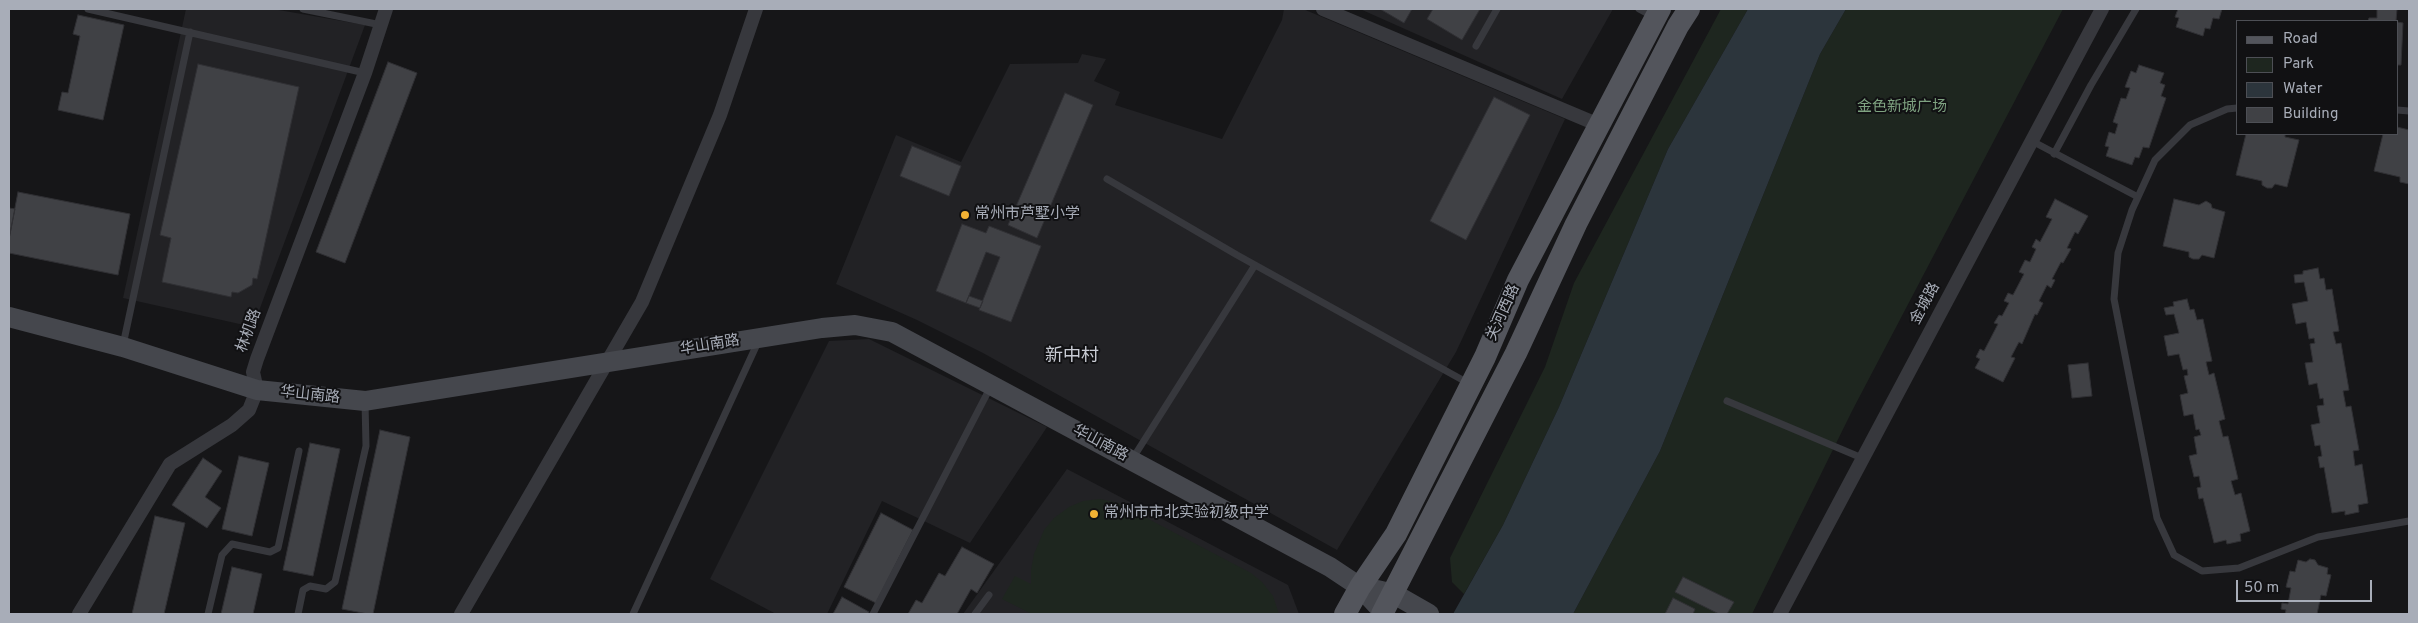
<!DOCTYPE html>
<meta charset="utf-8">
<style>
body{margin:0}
#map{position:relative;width:2418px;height:623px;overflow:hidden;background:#161618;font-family:Overpass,sans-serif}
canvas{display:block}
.frame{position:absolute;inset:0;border:10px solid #a8adb8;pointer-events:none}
.legend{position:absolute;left:2236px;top:20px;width:162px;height:115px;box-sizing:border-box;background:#111113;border:1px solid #4d4f55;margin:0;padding:6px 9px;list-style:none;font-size:15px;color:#a8adb8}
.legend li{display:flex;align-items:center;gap:10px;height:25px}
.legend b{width:25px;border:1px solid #4d4f55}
.scale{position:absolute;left:2236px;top:580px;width:136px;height:22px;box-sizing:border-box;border:2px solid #a8adb8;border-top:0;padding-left:6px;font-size:15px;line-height:18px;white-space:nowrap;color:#a8adb8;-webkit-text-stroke:4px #111113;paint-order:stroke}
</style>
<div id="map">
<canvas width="2418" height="623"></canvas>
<div class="frame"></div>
<ul class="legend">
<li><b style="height:6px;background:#53555c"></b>Road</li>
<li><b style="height:14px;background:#1e261f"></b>Park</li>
<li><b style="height:14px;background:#2c353c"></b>Water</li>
<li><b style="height:14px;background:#404145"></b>Building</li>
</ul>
<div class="scale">50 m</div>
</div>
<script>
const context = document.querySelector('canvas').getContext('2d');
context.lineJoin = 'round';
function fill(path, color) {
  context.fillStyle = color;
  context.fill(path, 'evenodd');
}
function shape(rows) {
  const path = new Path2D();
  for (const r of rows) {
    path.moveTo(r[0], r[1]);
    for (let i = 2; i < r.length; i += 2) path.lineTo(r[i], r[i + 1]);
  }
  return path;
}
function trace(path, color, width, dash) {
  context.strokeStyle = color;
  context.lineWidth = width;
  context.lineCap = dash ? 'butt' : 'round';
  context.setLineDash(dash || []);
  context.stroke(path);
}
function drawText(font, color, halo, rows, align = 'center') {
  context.font = font + ' Overpass,"Noto Sans SC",sans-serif';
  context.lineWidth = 4;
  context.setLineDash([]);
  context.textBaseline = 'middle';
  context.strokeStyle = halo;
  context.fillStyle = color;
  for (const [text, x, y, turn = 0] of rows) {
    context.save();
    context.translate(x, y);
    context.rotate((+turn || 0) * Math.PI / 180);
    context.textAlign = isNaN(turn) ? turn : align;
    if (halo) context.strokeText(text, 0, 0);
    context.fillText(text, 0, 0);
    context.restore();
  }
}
fill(shape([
 [186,9,273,9,365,25,253,327,123,298],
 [1284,9,1303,9,1565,119,1456,352,1337,550,983,353,917,320,836,284,896,135,961,162,1010,64,1078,63,1082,54,1106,59,1094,81,1120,92,1115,105,1222,139,1282,20],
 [1360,9,1613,9,1562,99],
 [869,339,1047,427,970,543,882,501,827,614,776,614,710,579,829,341],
 [1067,469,1288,585,1299,614,963,614]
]), '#222225');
fill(shape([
 [1721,9,1748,9,1668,149,1559,407,1503,525,1464,594,1452,582,1450,558,1545,367,1574,283],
 [1846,9,2063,9,1852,411,1752,614,1573,614,1660,451,1820,54],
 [1100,499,1118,503,1251,573,1262,582,1273,596,1279,614,1032,614,1002,599,1015,576,1031,584,1031,570,1034,554,1044,530,1054,518,1069,507,1083,501]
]), '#1e261f');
fill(shape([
 [1748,9,1846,9,1820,54,1660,451,1573,614,1453,614,1503,525,1559,407,1668,149]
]), '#2c353c');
const building = shape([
 [1380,9,1412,9,1404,23,1380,9],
 [1433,9,1480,9,1462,40,1427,19,1433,9],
 [2178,9,2222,9,2219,19,2213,18,2210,29,2205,28,2203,36,2176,27,2179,18,2175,17,2178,9],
 [2377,9,2397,9,2396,21,2368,21,2369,18,2377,18,2377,9],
 [78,15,124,25,103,120,58,110,62,92,68,93,80,36,73,34,78,15],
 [2397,22,2403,23,2401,65,2397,65,2397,22],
 [388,62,417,73,345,263,316,252,388,62],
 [198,64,299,87,257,279,253,278,252,285,238,293,232,292,231,297,162,282,171,238,160,235,198,64],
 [2139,65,2164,73,2160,83,2165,85,2161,96,2166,98,2149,148,2143,147,2139,158,2135,157,2132,165,2106,156,2109,147,2105,146,2109,132,2115,134,2118,124,2113,122,2121,98,2126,99,2130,88,2125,87,2131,71,2136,73,2139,65],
 [1065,93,1093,105,1037,238,1008,225,1065,93],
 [1494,97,1530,115,1466,240,1430,221,1494,97],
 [2397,127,2409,130,2409,184,2400,182,2400,177,2374,171,2383,134,2397,134,2397,127],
 [2246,134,2285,134,2285,137,2299,140,2287,187,2275,184,2272,188,2267,188,2262,185,2262,181,2236,175,2246,134],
 [912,146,961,166,949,196,900,176,912,146],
 [18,192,130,214,118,275,9,253,9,239,18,192],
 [2055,199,2088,216,2078,234,2075,232,2067,248,2071,249,2063,263,2061,262,2052,279,2055,280,2051,288,2047,285,2039,301,2043,303,2037,315,2035,314,2022,344,2019,342,2011,357,2015,358,2003,382,1975,368,1980,359,1976,357,1980,349,1984,351,1998,324,1994,323,1999,315,2002,316,2009,303,2004,301,2008,293,2013,295,2024,274,2019,272,2025,260,2030,262,2036,249,2032,247,2036,239,2040,242,2052,219,2046,217,2055,199],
 [2174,199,2199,205,2206,201,2211,204,2212,208,2225,212,2214,258,2202,255,2199,259,2193,259,2189,257,2189,252,2163,246,2174,199],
 [9,208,15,209,9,239,9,208],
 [962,224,986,233,989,226,1041,246,1011,322,979,310,1000,257,986,252,966,303,936,291,962,224],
 [2318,268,2320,279,2324,278,2326,290,2332,289,2339,331,2333,332,2336,344,2341,343,2349,390,2343,391,2346,407,2351,406,2359,450,2353,451,2355,466,2362,464,2368,503,2358,505,2359,512,2345,515,2345,511,2332,513,2324,467,2320,468,2318,457,2322,456,2320,445,2315,446,2311,425,2320,423,2317,406,2324,405,2323,398,2320,399,2317,383,2309,385,2305,363,2313,362,2310,344,2315,343,2314,338,2309,339,2306,322,2296,324,2292,304,2308,301,2304,282,2295,283,2294,275,2303,274,2303,271,2318,268],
 [969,296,983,301,980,308,966,303,969,296],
 [2187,299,2190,310,2194,309,2197,320,2203,319,2212,361,2206,362,2209,375,2214,373,2225,419,2219,421,2223,437,2228,436,2238,479,2231,481,2235,495,2241,493,2250,531,2240,534,2241,541,2227,544,2226,540,2214,543,2203,498,2199,499,2197,488,2201,487,2199,476,2194,477,2189,456,2197,454,2194,437,2201,435,2199,429,2196,430,2193,414,2184,416,2180,395,2188,393,2184,376,2188,375,2187,369,2183,370,2179,354,2168,356,2164,336,2179,333,2174,314,2166,315,2164,308,2174,306,2173,302,2187,299],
 [2088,363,2092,396,2072,398,2068,365,2088,363],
 [380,430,410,437,373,614,368,614,342,609,380,430],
 [310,443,340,449,313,576,283,570,310,443],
 [239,456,269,463,252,536,222,529,239,456],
 [203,458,222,471,205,497,221,508,207,528,172,505,203,458],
 [881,513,913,530,876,603,844,587,881,513],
 [155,516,185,523,164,614,132,614,155,516],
 [962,547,994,564,977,593,971,589,957,614,908,614,916,600,922,603,939,573,945,576,962,547],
 [2310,559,2315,560,2318,565,2328,568,2327,574,2331,575,2326,596,2321,595,2317,614,2285,614,2286,610,2281,609,2282,603,2288,604,2291,588,2286,587,2290,571,2295,572,2298,560,2306,562,2310,559],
 [232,567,262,574,253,614,221,614,232,567],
 [1683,577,1734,602,1727,614,1719,614,1675,592,1683,577],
 [842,597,869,612,868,614,833,614,842,597],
 [1673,598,1695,609,1693,614,1665,614,1673,598]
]);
fill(building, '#404145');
trace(building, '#303034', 1);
trace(shape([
 [88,9,365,73],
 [303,9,381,25],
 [1639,9,1652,16],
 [1476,46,1497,9],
 [2237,108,2227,109,2190,125,2155,160,2132,210,2118,253,2114,299,2157,518,2174,555,2202,571,2239,568,2318,537,2409,521],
 [2397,110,2409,111],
 [2030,140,2138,197],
 [2054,154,2091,85,2136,9],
 [1107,179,1237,255,1468,383],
 [123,345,190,32],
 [1727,401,1862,458],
 [1133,458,1255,265],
 [208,614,222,555,232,544,270,552,278,548,299,451],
 [298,614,303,590,310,586,326,589,335,582,366,446,365,402],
 [633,614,758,342],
 [873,614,991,386],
 [975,614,989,595]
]), '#37383d', 7);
trace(shape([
 [1323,9,1599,125],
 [79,614,170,464,232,425,249,410,257,390,253,372,257,359,365,73,386,9],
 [461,614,642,302,720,115,756,9],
 [1780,614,2102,9]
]), '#37383d', 14);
trace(shape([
 [9,317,123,347,257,390,365,401,822,328,855,325,892,332,1330,567,1360,587,1385,614],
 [1377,590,1394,594,1429,614]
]), '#45474d', 20);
trace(shape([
 [1345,614,1360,587,1396,534,1485,357,1518,280,1660,9],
 [1382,614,1516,353,1576,224,1678,26,1689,9]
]), '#53555c', 22);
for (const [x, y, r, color] of [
 [965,215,5,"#f2b134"],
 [1094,514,5,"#f2b134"]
]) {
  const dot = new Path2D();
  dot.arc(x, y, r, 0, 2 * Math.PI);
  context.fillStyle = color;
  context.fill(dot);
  trace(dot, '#111113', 2);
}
drawText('15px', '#7fa381', '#111113', [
 ["金色新城广场",1902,108]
]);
drawText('15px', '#a8adb8', '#111113', [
 ["常州市芦墅小学",975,215],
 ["常州市市北实验初级中学",1104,514]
], 'left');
drawText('15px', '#a8adb8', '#111113', [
 ["金城路",1926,304,-62],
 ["关河西路",1504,313,-66],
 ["林机路",250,331,-70],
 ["华山南路",710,346,-9],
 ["华山南路",310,396,6],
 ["华山南路",1100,444,28]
]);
drawText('18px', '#c9ccd4', '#111113', [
 ["新中村",1072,357]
]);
</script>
